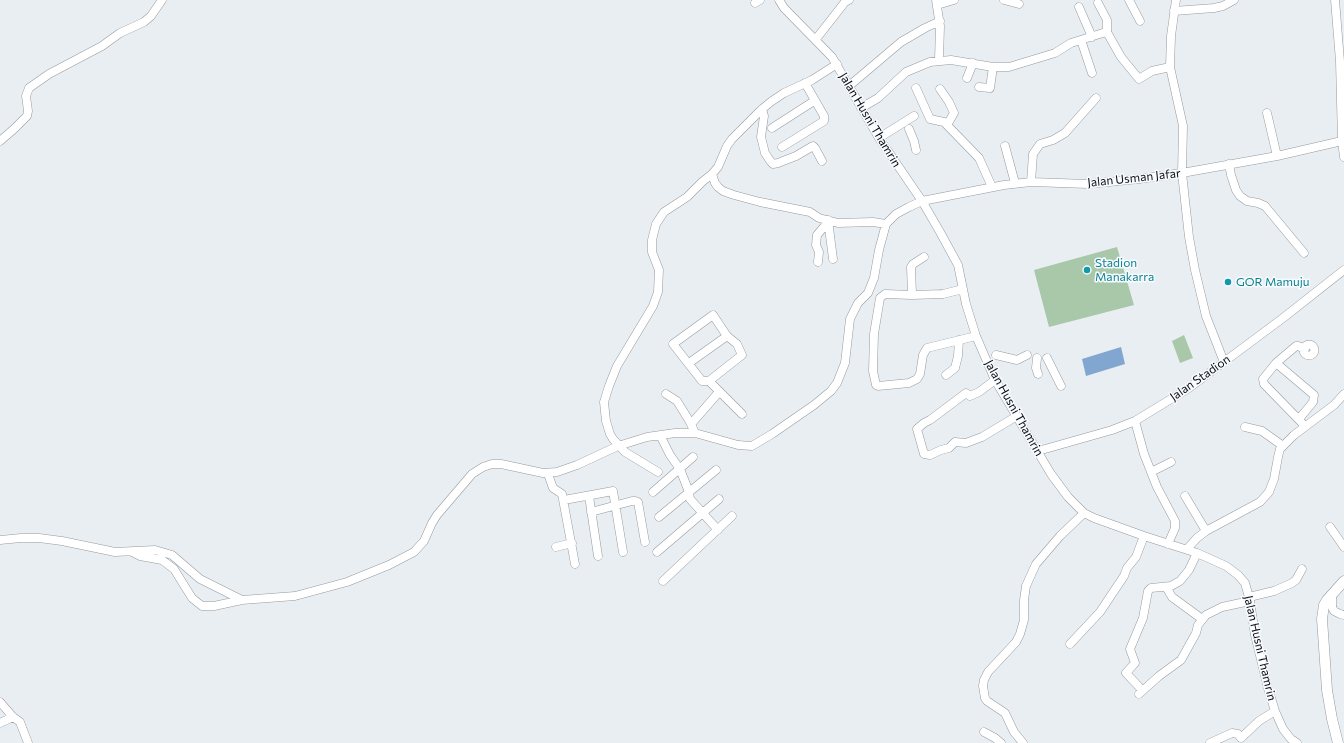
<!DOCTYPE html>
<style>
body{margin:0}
canvas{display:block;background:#e9eef3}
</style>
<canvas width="1344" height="743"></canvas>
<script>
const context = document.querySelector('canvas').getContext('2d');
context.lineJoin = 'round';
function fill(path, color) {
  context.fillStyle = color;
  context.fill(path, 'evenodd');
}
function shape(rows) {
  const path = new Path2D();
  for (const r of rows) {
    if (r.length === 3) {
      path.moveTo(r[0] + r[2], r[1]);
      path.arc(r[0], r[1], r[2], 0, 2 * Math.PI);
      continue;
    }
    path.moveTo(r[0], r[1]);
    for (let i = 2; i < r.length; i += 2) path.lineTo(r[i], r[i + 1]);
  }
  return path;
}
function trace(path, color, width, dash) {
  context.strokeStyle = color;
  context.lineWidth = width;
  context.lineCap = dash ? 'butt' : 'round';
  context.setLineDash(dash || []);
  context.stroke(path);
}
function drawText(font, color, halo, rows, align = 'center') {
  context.font = font + ' Commissioner,sans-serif';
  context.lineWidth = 3;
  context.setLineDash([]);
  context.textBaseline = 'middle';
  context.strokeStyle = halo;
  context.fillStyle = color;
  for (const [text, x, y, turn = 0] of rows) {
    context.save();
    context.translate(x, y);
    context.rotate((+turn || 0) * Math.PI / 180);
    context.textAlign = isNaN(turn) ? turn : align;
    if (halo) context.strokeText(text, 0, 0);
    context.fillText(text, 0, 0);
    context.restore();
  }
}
fill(shape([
 [1117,247,1134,305,1049,327,1034,270],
 [1184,335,1193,358,1180,363,1172,341]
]), '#a9c8a9');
fill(shape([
 [1121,347,1125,364,1086,376,1082,359]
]), '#81a6d0');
const minor = shape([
 [779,0,784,8,832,57,879,138,922,201,940,232,958,265,966,304,976,336,995,380,1051,474,1068,497,1084,513,1094,518,1144,536,1197,553,1226,566,1238,575,1245,583,1250,601,1255,635,1268,688,1275,711,1283,729,1291,739,1297,743],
 [936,0,940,26,939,60],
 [1004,0,1019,4],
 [1129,0,1140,21],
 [1176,0,1171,36,1170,67,1183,126,1182,173,1189,237,1195,270,1206,316,1224,362],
 [1335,0,1340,61,1342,141,1344,157],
 [755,3,760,0],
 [1098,3,1107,20,1107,33],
 [937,5,954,0],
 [1079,7,1092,37],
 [1174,11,1214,8,1223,6,1234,0],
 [816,39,845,2,849,0],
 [1081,40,1092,73],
 [967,78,973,63],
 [849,86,901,42,925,28,940,21],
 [979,87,990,88,993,67],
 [916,88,930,119,944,122,979,158,992,187],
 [940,89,949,102,954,113,947,125],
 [861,108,878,98,906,72,930,62,951,60,993,67,1009,67,1055,53,1071,43,1106,32,1108,34,1121,57,1139,79,1152,71,1170,67],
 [762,109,764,116,761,137,765,153,771,162,773,164,778,163,796,156,813,146,815,148,822,161],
 [1267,113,1277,156],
 [772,128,814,101],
 [909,129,914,141,916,150],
 [879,138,914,116],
 [0,141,14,129,27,116,28,111,26,96,29,88,49,74,102,46,120,33,144,22,151,16,162,0],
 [1005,146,1015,183],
 [782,147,824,121,824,116,805,83],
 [1229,164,1231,175,1236,190,1240,196,1247,201,1258,203,1265,206,1304,253],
 [712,174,715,183,718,187,723,191,734,195,760,202,810,212,819,218,838,223,873,222,886,224],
 [1031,182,1033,154,1040,144,1053,140,1065,133,1096,98],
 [828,220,833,259],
 [924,257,913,264,911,267,912,295,943,294,963,289],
 [818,262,819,252,816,245,817,235,828,222],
 [912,295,885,294,880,298,874,334,873,371,876,385,878,386,909,383,917,379,920,374,923,355,927,348,976,336],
 [713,315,727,336,737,344,742,355,709,381,702,381,673,344,713,315],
 [1309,350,5.5],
 [1305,349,1298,346,1296,346,1276,363,1263,379,1264,384,1305,426],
 [996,355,1017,360,1027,355],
 [1037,358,1036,368,1038,374],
 [1047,358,1061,386],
 [689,363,727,336],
 [1276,363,1314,395,1313,402,1299,419],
 [946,375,955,368,958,356,959,340],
 [995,380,979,392,970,396,966,393,930,420,924,423,917,429,924,454,930,455,941,450,949,448,955,442,966,443,982,437,1017,416],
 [709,381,742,414],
 [666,394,677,401,690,422,695,433],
 [1135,421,1144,454,1157,487,1175,521,1175,528,1168,544],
 [691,424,719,392],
 [1245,427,1262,431,1283,446],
 [660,435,670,455,680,469,689,492,690,499,718,530],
 [1038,451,1112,430,1135,421,1189,388,1283,318,1344,270],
 [658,472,625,452,613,439,610,434,606,421,604,402,609,386,617,366,653,306,658,292,659,270,652,252,652,240,656,224,664,212,687,197,702,182,712,174,718,167,727,146,732,139,762,109,772,101,784,93,812,80,837,64],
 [1151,472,1171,462],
 [548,474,553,488,562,494,575,564],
 [653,492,693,457],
 [589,496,598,556],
 [1185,496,1206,531],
 [564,500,613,491,623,552],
 [591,512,632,501,635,501,638,502,645,542],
 [659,517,716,470],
 [1330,527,1344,547],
 [0,540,21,538,39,538,62,541,115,552,155,550,172,555,200,579,242,600],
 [556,547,572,543],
 [1187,549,1197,538,1206,531,1260,502,1269,492,1274,479,1278,457,1280,449,1294,435,1334,405,1344,394],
 [132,552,140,556,162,560,174,569,192,598,202,606,214,606,242,600,295,596,347,582,389,565,414,552,424,541,432,523,437,515,472,474,483,467,492,464,501,464,543,473,557,472,577,465,618,446,647,437,675,433,695,433,738,445,752,446,772,434,814,405,831,391,837,383,845,363,850,319,858,303,868,293,874,278,879,250,886,224,896,214,909,207,922,201,1004,185,1031,182,1088,184,1139,179,1182,173,1277,156,1342,141,1344,139],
 [657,552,719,499],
 [663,581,732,516],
 [1166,587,1172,597,1202,619],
 [1332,594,1332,607,1334,611,1340,614,1344,615],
 [1249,597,1274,591,1292,583,1296,580,1302,569],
 [1070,644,1100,612,1124,576,1127,568,1136,557,1144,536],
 [1142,690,1126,673,1135,663,1130,649,1143,618,1148,591,1151,588,1171,586,1180,581,1189,570,1197,553],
 [1139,694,1159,676,1181,660,1196,633,1198,625,1206,615,1222,607,1250,601],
 [0,702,13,717,20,722,28,743],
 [0,723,13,717],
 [984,732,995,738,1001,743],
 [1023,743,1014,732,1005,713,987,701,985,698,983,686,984,680,988,672,1016,642,1020,634,1024,620,1024,600,1026,586,1036,564,1060,536,1084,513],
 [1210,743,1232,733,1238,734,1241,738,1259,721,1275,711]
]);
const major = shape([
 [1338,743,1332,719,1327,690,1322,619,1324,605,1327,600,1344,581]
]);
trace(minor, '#959a9e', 9);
trace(major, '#959a9e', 11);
trace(minor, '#fff', 8);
trace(major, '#fff', 10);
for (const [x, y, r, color] of [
 [1087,270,4,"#0f9aa8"],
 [1228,282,4,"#0f9aa8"]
]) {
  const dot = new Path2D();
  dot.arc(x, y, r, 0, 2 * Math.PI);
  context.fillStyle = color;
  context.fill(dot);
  trace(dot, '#f7fbff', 1.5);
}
drawText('12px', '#0c0d0f', '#f7fbff', [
 ["Jalan Husni Thamrin",870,120,59],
 ["Jalan Usman Jafar",1134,178,-6],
 ["Jalan Stadion",1200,378,-35],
 ["Jalan Husni Thamrin",1014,408,61],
 ["Jalan Husni Thamrin",1260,648,77]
]);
drawText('12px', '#0d838f', '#f7fbff', [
 ["Stadion",1095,263],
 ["Manakarra",1095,277],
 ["GOR Mamuju",1236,282]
], 'left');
</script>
